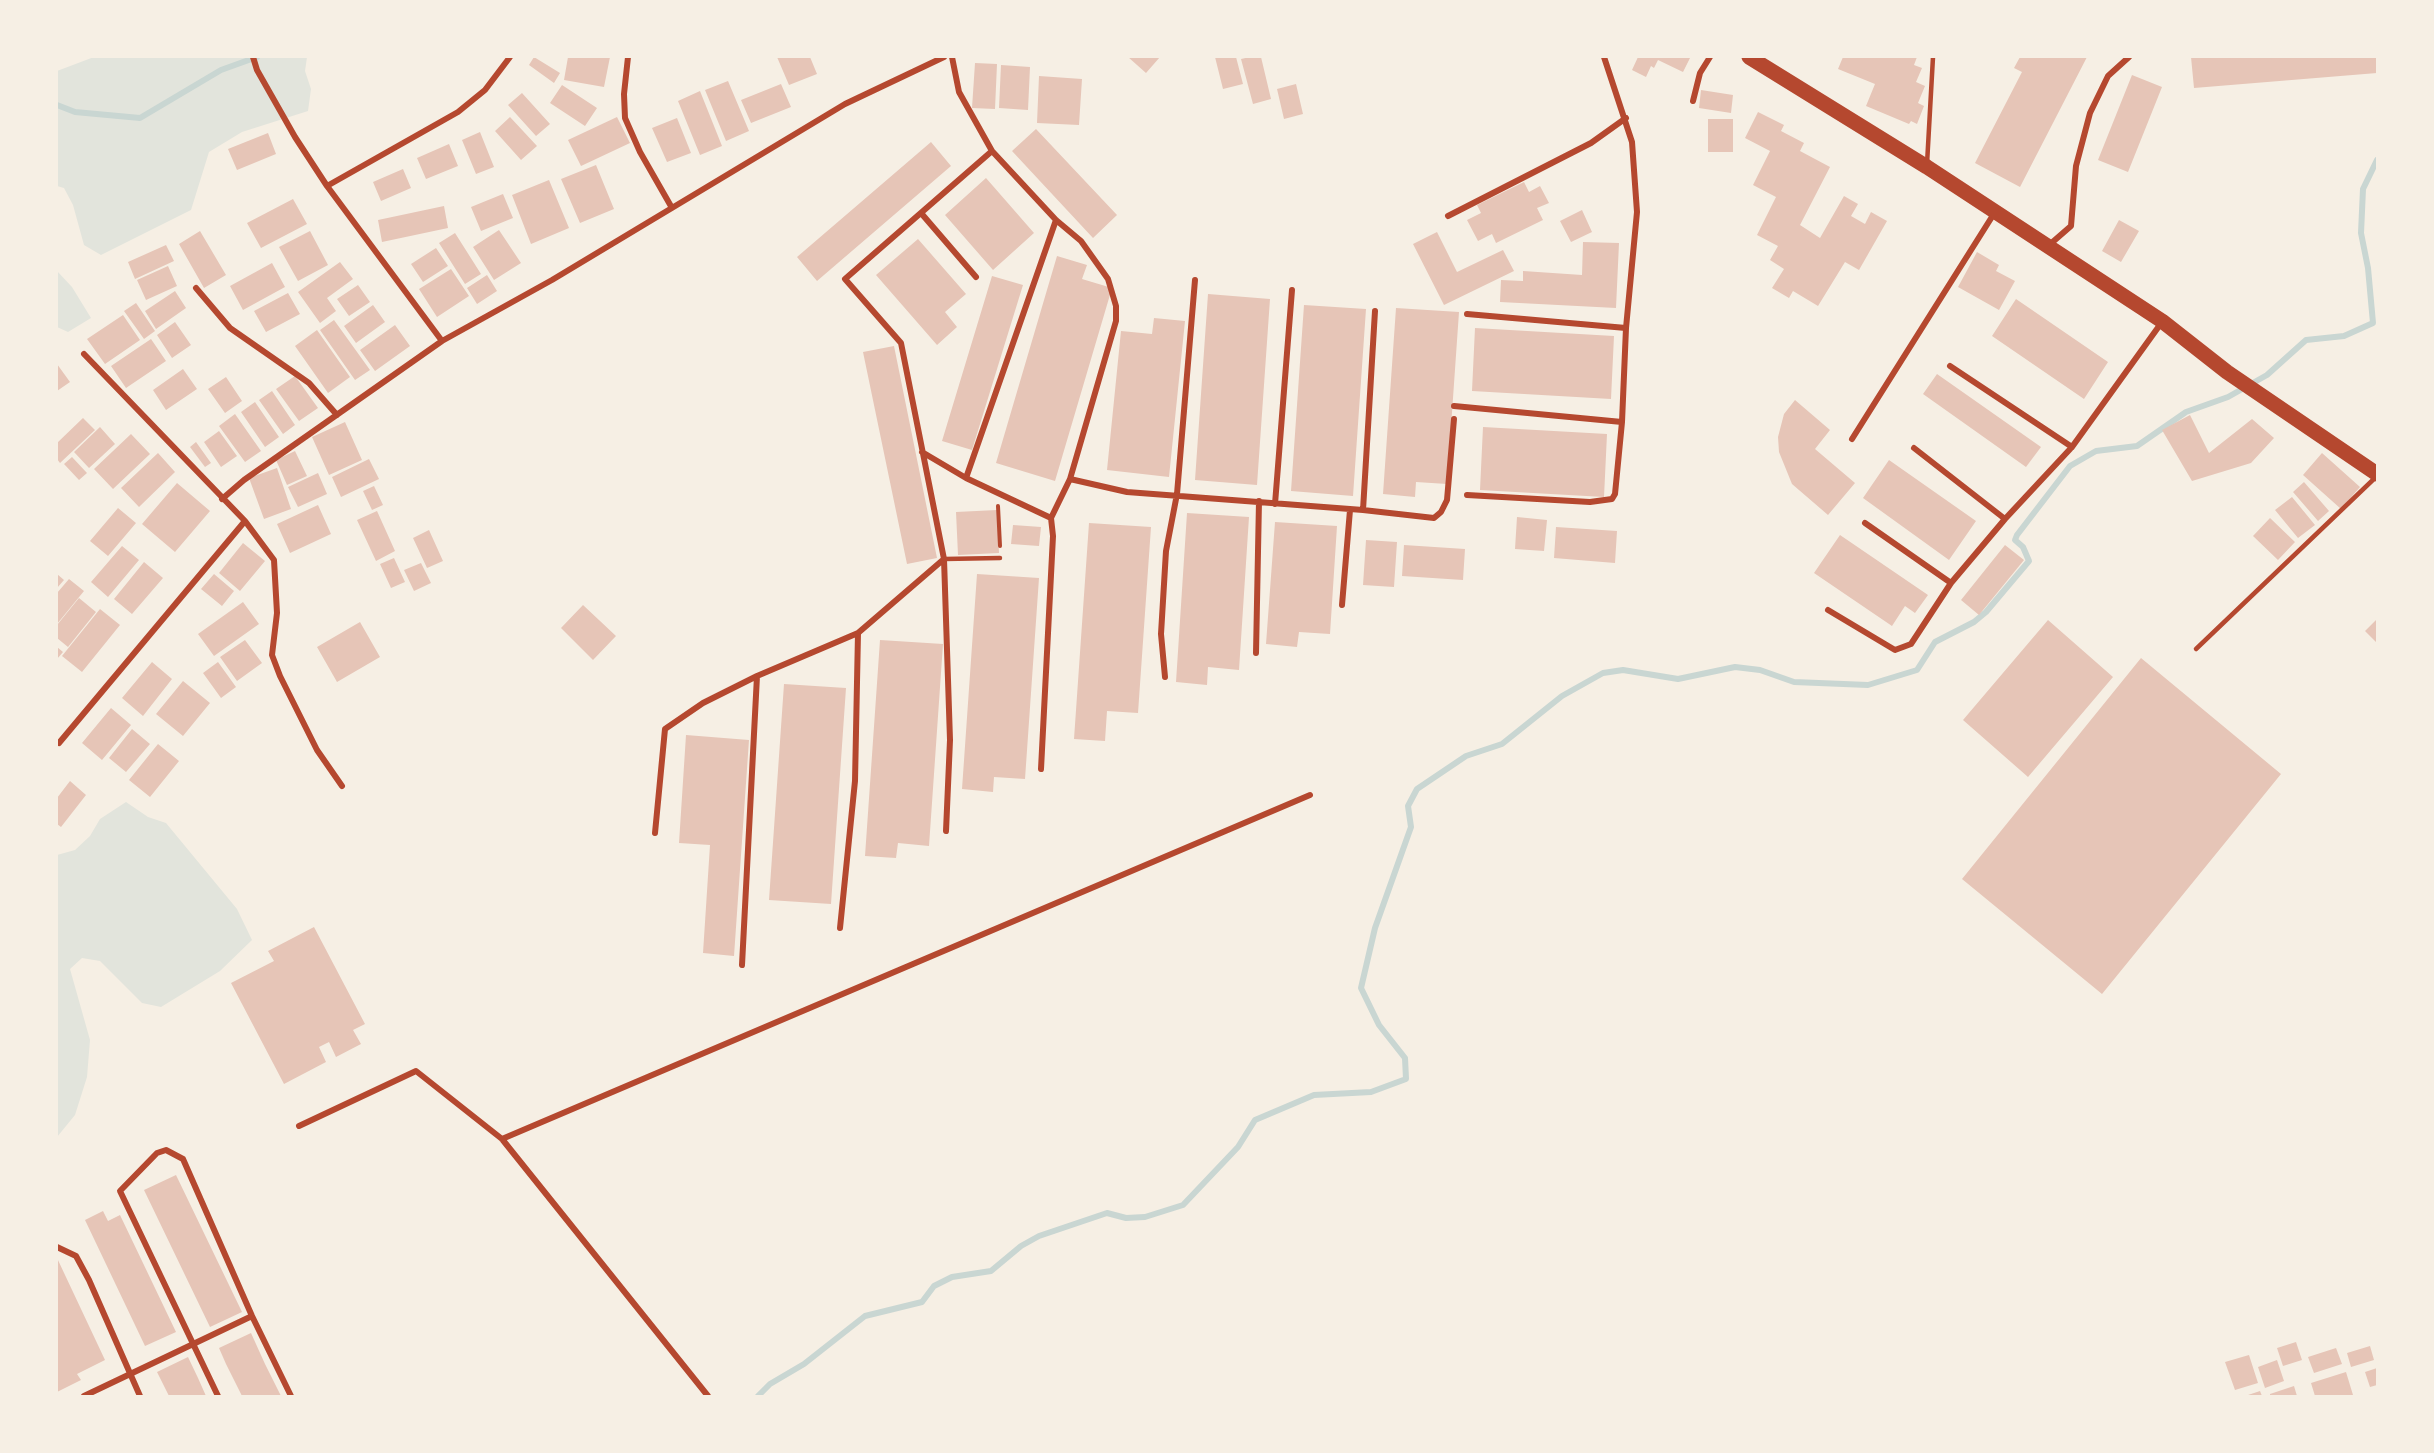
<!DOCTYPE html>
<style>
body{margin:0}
#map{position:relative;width:2434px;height:1453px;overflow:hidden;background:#f6efe4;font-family:Bitter,serif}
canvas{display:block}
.frame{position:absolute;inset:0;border:58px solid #f6efe4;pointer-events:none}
</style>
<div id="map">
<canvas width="2434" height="1453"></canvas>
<div class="frame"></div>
</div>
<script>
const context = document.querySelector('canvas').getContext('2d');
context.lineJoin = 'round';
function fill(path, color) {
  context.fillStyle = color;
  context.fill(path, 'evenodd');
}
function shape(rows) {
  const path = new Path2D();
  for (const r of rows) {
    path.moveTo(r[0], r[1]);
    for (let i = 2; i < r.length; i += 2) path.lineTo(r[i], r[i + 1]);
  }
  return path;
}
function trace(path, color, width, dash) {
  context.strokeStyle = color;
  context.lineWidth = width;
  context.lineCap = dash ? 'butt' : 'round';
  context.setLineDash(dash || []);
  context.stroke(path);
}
fill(shape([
 [94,57,307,57,305,71,311,89,308,111,242,132,209,152,191,210,101,255,84,245,73,205,64,188,57,186,57,71],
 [57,271,72,287,91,318,68,332,57,327],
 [126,802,148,817,166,823,237,909,252,940,220,971,161,1007,142,1003,100,961,82,958,70,969,90,1040,87,1077,75,1115,57,1137,57,855,75,850,90,836,100,819]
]), '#e2e4dc');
trace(shape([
 [57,105,75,112,140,118,221,70,257,57],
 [758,1396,770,1384,804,1364,865,1316,922,1302,934,1286,952,1277,991,1271,1021,1246,1039,1236,1107,1213,1126,1218,1145,1217,1183,1205,1238,1147,1255,1120,1314,1095,1371,1092,1406,1079,1405,1058,1379,1025,1361,988,1375,928,1411,827,1408,806,1417,789,1466,756,1502,744,1562,696,1603,673,1623,670,1678,679,1735,667,1760,670,1794,682,1868,685,1917,670,1935,642,1974,622,1986,612,2029,561,2023,547,2015,540,2017,535,2070,466,2096,451,2137,446,2186,412,2228,397,2267,375,2306,340,2344,336,2373,323,2368,268,2361,233,2363,189,2377,160]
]), '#c9d6d2', 6);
fill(shape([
 [534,57,560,73,554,83,529,65],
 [568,57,610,57,604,87,564,80],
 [777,57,810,57,817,74,789,85],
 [1128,57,1160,57,1146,73],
 [1215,57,1236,57,1243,84,1223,89],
 [1250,57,1261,57,1271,99,1253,104,1241,59],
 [1638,57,1688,57,1690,58,1683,72,1658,60,1654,68,1651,66,1646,77,1632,70],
 [1843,57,1917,57,1914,65,1922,68,1916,82,1925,86,1918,103,1924,106,1917,124,1911,121,1909,124,1866,106,1875,84,1838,69],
 [2020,57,2087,57,2020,187,1975,163,2022,72,2014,68],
 [2191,57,2377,57,2377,73,2194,88],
 [975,63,997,64,995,109,972,108],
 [1001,65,1030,67,1028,110,999,108],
 [2132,75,2162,87,2128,172,2098,160],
 [1039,76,1082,79,1079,125,1037,123],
 [728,81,749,131,726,141,705,90],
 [781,84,791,107,751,123,741,100],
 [1296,84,1303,114,1284,119,1277,89],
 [562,85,597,108,585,126,550,103],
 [1701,90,1733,95,1731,113,1699,108],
 [700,91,722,146,700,155,678,101],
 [522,93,550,124,536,136,508,105],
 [1758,112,1784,125,1781,131,1804,143,1800,151,1830,167,1800,225,1820,238,1844,196,1858,204,1851,216,1865,224,1871,212,1887,221,1859,270,1845,262,1818,306,1793,291,1789,298,1772,288,1784,269,1770,260,1778,246,1757,235,1776,197,1753,185,1770,151,1745,138],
 [510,117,537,146,521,160,495,131],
 [617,117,630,143,581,166,568,140],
 [677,118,691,153,667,162,652,128],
 [1708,119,1733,119,1733,152,1708,152],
 [1036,129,1117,215,1093,238,1012,151],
 [480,132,494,167,476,174,462,140],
 [268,133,276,154,237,170,228,149],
 [931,142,951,166,817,281,797,257],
 [449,144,458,166,426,179,417,158],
 [596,165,614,209,580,223,561,179],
 [403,169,411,188,381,201,373,182],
 [986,178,1034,233,993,270,945,215],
 [549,180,569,228,531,244,512,195],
 [1524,182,1529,192,1540,186,1549,203,1537,208,1543,220,1496,243,1492,234,1478,241,1467,220,1481,213,1477,205],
 [503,194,513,218,481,231,471,207],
 [293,199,307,224,261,248,247,223],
 [444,206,448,228,382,242,378,220],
 [1582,210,1592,232,1571,242,1560,221],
 [2119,220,2139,231,2121,262,2102,251],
 [499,230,521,263,494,280,473,247],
 [200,231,226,275,204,288,179,244],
 [310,231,328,265,298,281,279,247],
 [1437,232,1457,272,1503,250,1514,271,1444,305,1413,244],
 [455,233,481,274,465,284,439,243],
 [918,239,966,294,945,312,957,327,937,345,876,275],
 [1583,242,1619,243,1616,308,1500,302,1501,280,1523,281,1523,271,1582,275],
 [166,245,174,261,135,279,128,262],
 [436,248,448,266,423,282,411,264],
 [1977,252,1999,265,1996,271,2015,281,1999,310,1958,287],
 [1057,256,1087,265,1082,279,1112,288,1055,481,996,463],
 [340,262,353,279,327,298,336,311,320,323,298,292],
 [272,263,285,287,243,310,230,286],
 [168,266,177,286,146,300,137,280],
 [451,269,469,296,437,317,419,289],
 [487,275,497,291,477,304,467,288],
 [992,276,1023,285,972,450,942,441],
 [358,285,370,302,349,316,337,299],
 [175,291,186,308,156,329,145,311],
 [288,293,300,314,266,332,254,311],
 [1208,294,1270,299,1257,485,1195,480],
 [2016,299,2108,362,2084,399,1992,336],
 [136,303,155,331,144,339,124,311],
 [373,305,385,322,356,343,344,326],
 [1304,305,1366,309,1353,496,1291,491],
 [1396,308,1459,312,1447,484,1416,482,1415,497,1383,494],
 [123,315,140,340,105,364,87,339],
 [1154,318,1185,321,1169,477,1107,470,1121,331,1152,334],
 [334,320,370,370,355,380,320,330],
 [175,322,191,345,172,358,157,335],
 [395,325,410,346,375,371,360,350],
 [1475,328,1614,336,1611,399,1472,391],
 [317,330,350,377,328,393,295,346],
 [151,339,166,361,126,388,111,366],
 [894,346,937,558,907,564,863,352],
 [57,364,70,382,57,391],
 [183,369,197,389,166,410,153,390],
 [1937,374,2041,447,2026,467,1923,394],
 [295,376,318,408,299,421,276,389],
 [226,377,242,401,225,413,208,389],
 [272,391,295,425,283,434,259,400],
 [1795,400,1830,430,1815,449,1855,483,1828,515,1792,484,1779,452,1778,437,1784,414],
 [255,402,279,437,265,447,241,412],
 [235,414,261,451,245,462,219,426],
 [2190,415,2209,453,2252,419,2274,438,2251,463,2192,481,2162,430],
 [83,418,95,430,60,463,57,459,57,443],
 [345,422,362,460,329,475,312,437],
 [100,427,115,444,89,468,74,452],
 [1483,427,1607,434,1604,497,1480,490],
 [219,431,237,456,221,467,204,442],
 [131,434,150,454,113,489,94,469],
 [196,442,211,463,205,467,190,447],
 [295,451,307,476,287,485,276,460],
 [158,453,175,472,139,507,121,488],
 [2322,453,2360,487,2341,509,2303,475],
 [72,457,87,473,79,480,64,464],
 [369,459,379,479,341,497,332,477],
 [1889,460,1976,521,1949,560,1863,498],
 [277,468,291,509,264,519,249,478],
 [318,473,327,494,298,507,288,487],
 [2304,482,2329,511,2318,521,2293,492],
 [177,483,210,511,175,552,142,524],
 [374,486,383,505,372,510,363,491],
 [2292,497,2315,525,2298,538,2275,510],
 [318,505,331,534,290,553,277,524],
 [118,508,136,523,108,556,90,541],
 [997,510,999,553,958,555,956,512],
 [377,511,395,551,376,561,357,520],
 [1187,513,1249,517,1239,670,1208,667,1207,685,1176,682],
 [1517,517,1547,520,1544,551,1515,549],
 [2270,518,2295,542,2278,560,2253,536],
 [1275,522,1337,526,1330,634,1299,632,1297,647,1266,644],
 [1089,523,1151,527,1138,713,1107,711,1105,741,1074,739],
 [1013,525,1041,527,1039,546,1011,544],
 [1556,527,1617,531,1615,563,1554,558],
 [429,530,443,561,427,568,413,538],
 [1840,535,1928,595,1915,613,1905,606,1892,626,1814,573],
 [1366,540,1397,542,1394,587,1363,585],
 [243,543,265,561,240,591,219,573],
 [1404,545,1465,549,1463,580,1402,576],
 [2005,545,2024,560,1979,615,1961,600],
 [122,546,139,560,108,597,91,582],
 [394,558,405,582,391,588,380,564],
 [144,562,163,578,132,614,114,599],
 [421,563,431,583,414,591,404,570],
 [57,574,64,580,57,588],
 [214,574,234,591,222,606,201,589],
 [977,574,1039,578,1025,779,994,777,993,792,962,789],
 [69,579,84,591,57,624,57,593],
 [79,598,96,612,68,647,57,638,57,625],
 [243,602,259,624,214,656,198,634],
 [583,605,616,636,593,660,561,628],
 [100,609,120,625,82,672,62,656],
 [2377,619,2377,643,2365,631],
 [2048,620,2113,677,2028,777,1963,720],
 [360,622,380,657,337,682,317,647],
 [245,640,262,663,237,681,220,657],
 [880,640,943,644,929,846,898,843,896,858,865,856],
 [57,647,63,652,57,659],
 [2141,658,2281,774,2102,994,1962,879],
 [152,662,172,679,143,716,122,698],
 [218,662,236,687,221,698,203,673],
 [183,681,210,703,183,736,156,714],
 [784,684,846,688,831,904,769,900],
 [111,708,131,725,102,760,82,743],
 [132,729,150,744,126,772,109,758],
 [686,735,749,740,734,956,703,953,710,845,679,843],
 [158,744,179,761,150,797,129,780],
 [70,781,86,795,61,827,57,824,57,798],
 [314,927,365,1024,353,1030,361,1044,336,1057,329,1042,319,1047,326,1062,284,1084,231,983,274,961,268,951],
 [176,1175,242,1312,210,1327,144,1190],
 [103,1211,108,1221,120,1215,176,1332,145,1346,85,1220],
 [57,1258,105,1360,77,1374,81,1380,57,1392],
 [251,1333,265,1364,281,1396,242,1396,226,1364,219,1348],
 [2296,1342,2302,1360,2283,1366,2277,1348],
 [2370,1346,2374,1360,2351,1367,2347,1353],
 [2336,1348,2342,1364,2314,1373,2308,1357],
 [2249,1355,2258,1383,2235,1390,2225,1362],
 [188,1357,198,1378,206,1396,169,1396,157,1372],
 [2277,1360,2284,1381,2265,1388,2258,1367],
 [2377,1368,2377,1385,2370,1387,2365,1372],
 [2346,1372,2353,1395,2315,1396,2311,1383],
 [2294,1386,2297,1396,2270,1396,2270,1394],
 [2260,1391,2262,1396,2245,1396]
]), '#e6c5b7');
trace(shape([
 [998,506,1000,546]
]), '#b5482f', 4);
trace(shape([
 [1927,164,1933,57],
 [944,559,1000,558],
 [2196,649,2377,476]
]), '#b5482f', 4.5);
trace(shape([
 [253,57,257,70,295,137,327,186,442,341,552,280,845,104,944,57],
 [628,57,624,94,625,118,640,152,672,208],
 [952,57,959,92,992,151,1056,220,1081,241,1108,279,1116,306,1116,321,1070,479,1051,518,1053,536,1041,769],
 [1693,101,1700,73,1710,57],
 [327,186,458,112,485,90,510,57],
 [921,213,976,277],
 [1448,216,1591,143,1626,118],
 [2048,246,2071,226,2076,166,2090,113,2108,76,2129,57],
 [196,288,230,328,309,383,337,415],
 [1467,314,1626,328],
 [84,354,245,521,274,560,277,613,272,655,280,676,317,750,342,786],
 [1950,366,2072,447],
 [1454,406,1622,422,1626,328,1637,212,1632,142,1604,57],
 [1852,439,1995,212],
 [1914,448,2005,519],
 [922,452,966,478,1051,518],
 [966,478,1056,220],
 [1070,479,1127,492,1363,510,1434,518,1441,512,1447,500,1454,419],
 [1467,495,1590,502,1612,499,1615,494,1622,422],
 [222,499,244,480,442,341],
 [1275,504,1292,290],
 [1363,510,1375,311],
 [1865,523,1951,583],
 [1342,605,1350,510],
 [1828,610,1895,650,1911,644,1951,583,2005,519,2072,447,2162,322],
 [1256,653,1259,501],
 [1165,677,1161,634,1166,551,1177,494,1195,280],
 [59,743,245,521],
 [946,831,950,740,944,559,901,343,845,279,992,151],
 [655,833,665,729,703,703,757,676,858,633,944,559],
 [840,928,855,781,858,633],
 [742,965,757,676],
 [299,1126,416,1071,502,1139,708,1396],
 [502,1139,1310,795],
 [57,1247,76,1256,89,1280,140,1396],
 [84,1396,252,1316],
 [218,1396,120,1191,157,1153,166,1150,183,1159,252,1316,291,1396]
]), '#b5482f', 6);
trace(shape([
 [1749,57,1927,167,2162,321,2227,372,2377,474]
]), '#b5482f', 15);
</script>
